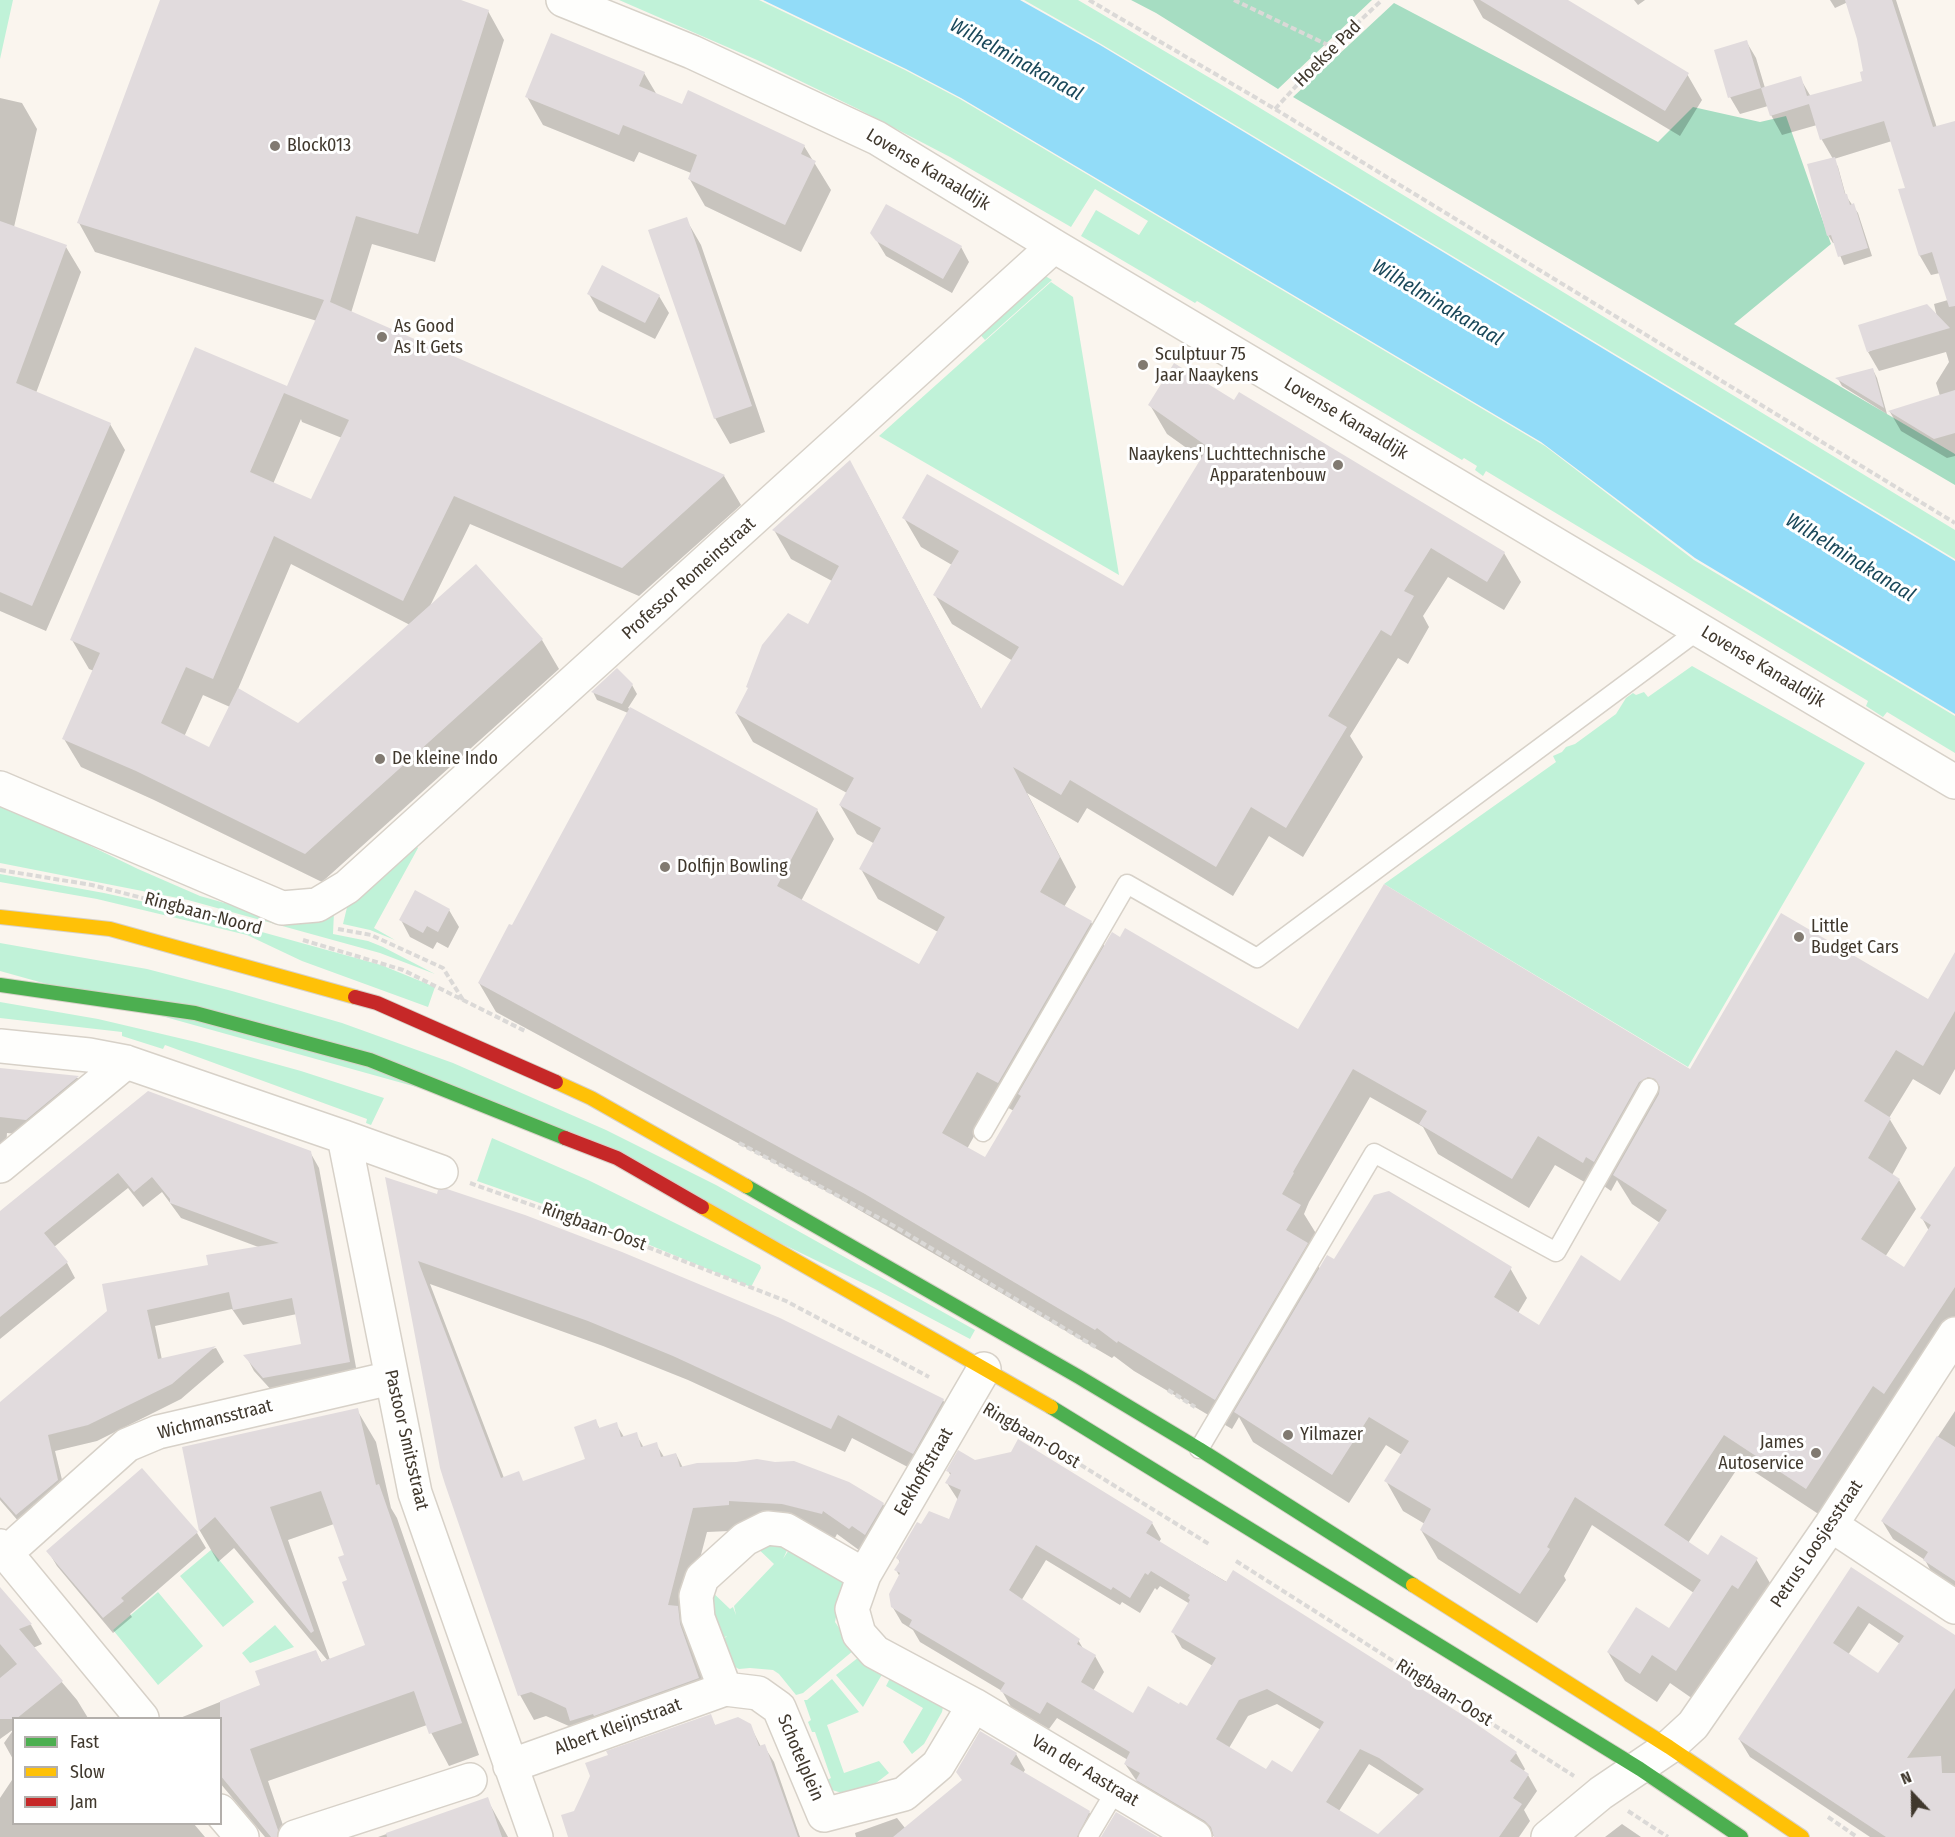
<!DOCTYPE html>
<style>
body{margin:0}
#map{position:relative;width:1955px;height:1837px;overflow:hidden;background:#faf5ee;font-family:"Fira Sans Condensed",sans-serif}
canvas{display:block}
.legend{position:absolute;left:12px;top:1717px;width:210px;height:108px;box-sizing:border-box;background:#fff;border:2px solid #b3afab;margin:0;padding:8px 10px;list-style:none;font-size:18px;color:#40382d}
.legend li{display:flex;align-items:center;gap:12px;height:30px}
.legend b{width:30px;border:2px solid #b3afab}
.north{position:absolute;left:1883px;top:1765px;width:60px;height:60px;-webkit-text-stroke:4px #fff;paint-order:stroke;rotate:338deg;font-size:16px;font-weight:700;line-height:24px;text-align:center;color:#40382d}
.north::after{content:'';display:block;margin:auto;width:21px;height:27px;background:#40382d;clip-path:polygon(50% 0,100% 100%,50% 72%,0 100%)}
</style>
<div id="map">
<canvas width="1955" height="1837"></canvas>
<ul class="legend">
<li><b style="height:8px;background:#4caf50"></b>Fast</li>
<li><b style="height:8px;background:#ffc107"></b>Slow</li>
<li><b style="height:8px;background:#c62828"></b>Jam</li>
</ul>
<div class="north">N</div>
</div>
<script>
const context = document.querySelector('canvas').getContext('2d');
context.lineJoin = 'round';
function fill(path, color) {
  context.fillStyle = color;
  context.fill(path, 'evenodd');
}
function shape(rows) {
  const path = new Path2D();
  for (const r of rows) {
    path.moveTo(r[0], r[1]);
    for (let i = 2; i < r.length; i += 2) path.lineTo(r[i], r[i + 1]);
  }
  return path;
}
function trace(path, color, width, dash) {
  context.strokeStyle = color;
  context.lineWidth = width;
  context.lineCap = dash ? 'butt' : 'round';
  context.setLineDash(dash || []);
  context.stroke(path);
}
function drawText(font, color, halo, rows, align = 'center') {
  context.font = font + ' "Fira Sans Condensed",sans-serif';
  context.lineWidth = 6;
  context.setLineDash([]);
  context.textBaseline = 'middle';
  context.strokeStyle = halo;
  context.fillStyle = color;
  for (const [text, x, y, turn = 0] of rows) {
    context.save();
    context.translate(x, y);
    context.rotate((+turn || 0) * Math.PI / 180);
    context.textAlign = isNaN(turn) ? turn : align;
    if (halo) context.strokeText(text, 0, 0);
    context.fillText(text, 0, 0);
    context.restore();
  }
}
fill(shape([
 [0,0,13,0,0,59],
 [619,0,759,0,905,70,960,99,1545,446,1694,560,1955,716,1955,753,1887,712,1883,717,1866,706,1868,701,1486,471,1483,476,1475,470,1477,466,1464,458,1462,460,1197,301,1195,303,1081,236,1096,210,1139,235,1148,221,1095,189,1071,227,950,157,858,109,757,60],
 [1024,0,1078,0,1227,88,1955,530,1955,559,1101,44],
 [1030,267,1052,280,985,340,969,322],
 [1051,282,1073,297,1119,575,879,436],
 [1692,666,1865,763,1688,1067,1384,884,1556,762,1553,756,1562,752,1566,747,1575,744,1616,714,1626,698,1633,693,1636,695,1644,692,1648,697],
 [0,802,138,869,200,896,239,907,334,912,333,934,368,941,383,947,435,974,380,953,188,900,0,863],
 [410,840,418,848,374,928,395,940,370,930,343,924,349,899],
 [0,874,104,893,186,911,381,965,435,987,428,1007,302,961,247,935,97,899,0,882],
 [0,943,147,969,232,991,342,1023,453,1063,606,1130,716,1185,975,1330,970,1339,877,1290,517,1115,0,971],
 [0,1002,98,1019,196,1042,301,1071,384,1098,371,1125,366,1123,367,1119,165,1045,163,1049,122,1036,122,1032,0,1018],
 [492,1138,588,1180,760,1265,761,1268,751,1287,594,1222,477,1181],
 [752,1543,790,1544,783,1559,792,1545,840,1574,843,1584,835,1622,854,1650,803,1693,796,1695,779,1674,773,1670,750,1668,739,1669,733,1666,721,1641,727,1636,718,1640,709,1589,730,1609,733,1607,736,1615,734,1606,774,1564],
 [211,1550,254,1602,223,1627,180,1576],
 [158,1592,203,1646,158,1685,113,1630],
 [275,1625,294,1647,250,1663,242,1653],
 [859,1657,884,1671,863,1707,836,1675],
 [891,1676,943,1707,942,1712,924,1744,912,1754,903,1742,923,1708,886,1686],
 [832,1679,859,1712,827,1725,844,1773,879,1761,889,1773,876,1783,842,1793,832,1790,825,1781,831,1778,815,1732,812,1732,808,1722,811,1720,804,1700,807,1700]
]), '#c0f2d8');
fill(shape([
 [1131,0,1372,0,1278,89,1156,13],
 [1394,3,1658,142,1693,107,1760,122,1786,116,1831,244,1734,324,1955,454,1955,485,1293,97]
]), '#a6ddc2');
fill(shape([
 [763,0,1020,0,1100,45,1955,561,1955,714,1695,558,1541,442,961,98,906,69]
]), '#92dcf8');
fill(shape([
 [161,0,455,0,488,11,504,40,435,262,372,244,351,313,724,476,741,505,639,596,470,524,430,606,476,566,542,640,559,669,322,882,154,800,81,767,64,739,94,671,89,669,72,640,286,387,287,390,317,321,95,252,79,223],
 [301,419,302,422,342,438,312,501,273,484],
 [291,564,410,625,298,725,238,689],
 [203,695,230,707,209,749,184,737],
 [1473,0,1565,0,1687,74,1702,100,1680,136,1483,18],
 [1634,0,1645,0,1638,5],
 [1830,0,1896,0,1937,128,1955,125,1955,456,1947,458,1901,431,1890,412,1940,396,1936,383,1949,362,1946,352,1879,371,1868,352,1937,317,1934,304,1948,300,1940,273,1931,275,1920,256,1906,189,1892,141,1834,159,1838,167,1846,196,1858,213,1872,256,1844,265,1835,243,1833,243,1828,235,1833,159,1822,140,1817,125,1782,135,1771,115,1768,106,1740,114,1730,97,1716,51,1746,41,1756,58,1765,88,1800,78,1811,97,1864,82,1865,72,1859,39,1848,2,1835,8],
 [644,73,657,95,682,106,804,146,831,190,801,252,705,206,689,178,691,173,639,152,634,162,543,125,527,97],
 [0,98,22,103,37,129,14,227,66,247,81,272,36,393,110,424,125,450,46,631,0,611],
 [686,219,701,245,765,432,730,444,715,418],
 [872,233,961,247,969,262,952,293,886,256],
 [589,294,659,296,669,313,655,339,599,311],
 [1873,370,1877,378,1887,414,1842,386,1838,379],
 [1234,402,1504,553,1521,582,1504,610,1448,577,1423,616,1429,627,1408,664,1398,658,1350,736,1363,757,1303,857,1269,836,1233,896,1087,808,1078,823,1027,793,1076,887,1064,907,1091,922,1105,947,1299,1031,1690,1071,1928,1001,1955,955,1955,1069,1940,1095,1913,1079,1889,1118,1907,1148,1892,1175,1899,1180,1916,1209,1885,1257,1904,1269,1929,1231,1922,1218,1955,1169,1955,1342,1823,1517,1741,1463,1688,1543,1708,1557,1756,1559,1773,1588,1755,1617,1749,1613,1693,1699,1670,1683,1657,1702,1625,1681,1608,1652,1669,1630,1694,1593,1592,1525,1564,1576,1566,1580,1537,1623,1438,1559,1421,1530,1425,1524,1403,1511,1386,1481,1402,1455,1386,1445,1349,1503,1253,1442,1239,1417,1232,1429,1134,1371,1114,1356,1112,1358,830,1193,496,1012,479,983,512,927,628,713,597,700,593,692,632,685,637,694,628,708,817,810,834,839,801,901,920,966,938,932,878,899,861,869,875,844,857,834,840,805,847,793,753,742,736,713,808,626,832,581,791,559,774,530,866,491,982,711,1013,661,952,624,935,595,952,565,921,547,904,518,1123,588,1202,459,1167,434,1150,405],
 [1370,1097,1423,1127,1438,1154,1529,1208,1555,1165,1600,1191,1604,1186,1611,1191,1617,1180,1632,1204,1660,1223,1621,1283,1540,1327,1518,1313,1527,1298,1510,1268,1335,1262,1320,1269,1309,1248,1317,1235,1304,1214,1309,1202],
 [994,1100,1014,1111,985,1160,967,1149],
 [449,910,459,927,448,948,437,942,433,949,410,937,401,920],
 [0,1069,78,1078,87,1093,36,1136,7,1133,5,1161,0,1166],
 [148,1093,310,1152,319,1168,358,1378,274,1393,254,1371,246,1356,302,1345,297,1314,243,1325,232,1309,155,1326,162,1360,216,1348,224,1362,181,1399,97,1441,55,1451,66,1496,26,1530,0,1500,0,1404,210,1266,261,1248,181,1218,162,1192,143,1207,128,1188,54,1247,67,1263,75,1278,0,1339,0,1213],
 [387,1179,943,1400,957,1425,927,1477,852,1438,845,1452,688,1380,603,1346,430,1284,504,1478,524,1482,587,1460,595,1421,600,1429,616,1424,624,1437,636,1434,644,1448,656,1444,664,1457,676,1454,683,1468,883,1504,897,1528,863,1553,837,1534,835,1538,797,1528,707,1532,684,1619,712,1703,578,1730,546,1716,534,1720,520,1695],
 [357,1410,376,1442,391,1508,397,1518,479,1755,449,1766,427,1725,268,1781,287,1837,265,1837,220,1783,220,1718,180,1718,262,1685,315,1651,322,1663,328,1661,234,1548,218,1562,200,1531,184,1449],
 [334,1524,346,1556,349,1581,367,1646,330,1660,288,1540],
 [1955,1411,1955,1592,1935,1579,1925,1560,1893,1539,1882,1521],
 [975,1462,1152,1523,1161,1539,1159,1542,1516,1753,1525,1769,1523,1772,1528,1775,1537,1791,1524,1810,1530,1821,1519,1837,1215,1837,1147,1796,1125,1764,1128,1760,1057,1718,1049,1729,1011,1707,1002,1691,920,1642,913,1630,902,1623,892,1606,900,1577,896,1570,900,1563,898,1558,922,1526,950,1520,958,1500,947,1483,951,1476,948,1471],
 [1046,1560,1120,1605,1122,1602,1140,1613,1155,1588,1157,1590,1160,1586,1190,1604,1173,1632,1182,1648,1213,1666,1187,1708,1179,1706,1134,1715,1093,1691,1104,1672,1095,1656,1084,1650,1078,1640,1021,1601],
 [1277,1704,1321,1730,1293,1774,1267,1771,1229,1748,1248,1716],
 [1369,1764,1419,1795,1378,1835,1339,1811],
 [197,1533,206,1548,130,1614,132,1617,113,1633,57,1566,48,1551],
 [1852,1569,1955,1637,1955,1837,1870,1837,1750,1757,1739,1739],
 [1869,1623,1900,1644,1879,1675,1848,1655],
 [5,1595,31,1625,42,1644,33,1648,77,1700,88,1718,14,1718,14,1729,0,1739,0,1599],
 [710,1716,716,1727,750,1725,761,1747,764,1746,774,1762,800,1837,570,1837,575,1812],
 [14,1729,14,1761,4,1743],
 [1016,1754,1025,1770,1023,1773,1089,1812,1098,1828,1094,1837,856,1837,855,1833,897,1818,905,1828,963,1781,957,1772],
 [14,1777,14,1824,194,1824,205,1837,0,1837,0,1798],
 [487,1799,508,1837,378,1837],
 [1622,1824,1641,1837,1605,1837]
]), '#0003');
fill(shape([
 [160,0,461,0,489,10,418,234,356,216,330,302,725,475,622,568,454,496,403,601,274,536,213,679,186,667,161,723,209,747,238,688,298,723,476,564,543,639,305,854,136,771,62,739,100,653,70,640,195,347,287,386,250,472,311,499,349,420,284,393,324,300,77,223],
 [1480,0,1568,0,1689,73,1665,111],
 [1845,0,1892,0,1933,127,1955,121,1955,306,1949,307,1932,252,1919,256,1898,189,1905,188,1884,121,1820,140,1809,104,1770,116,1761,88,1801,76,1807,96,1862,81,1860,72,1863,71,1857,39],
 [551,33,645,72,639,86,682,104,688,90,805,145,801,154,816,161,785,225,688,179,697,155,623,125,619,135,525,97],
 [1747,40,1761,88,1728,98,1714,50],
 [1835,157,1845,194,1847,194,1850,205,1854,203,1868,248,1838,257,1831,235,1827,236,1807,164],
 [886,204,962,246,943,279,876,241,870,233],
 [687,217,752,406,714,419,648,230],
 [0,221,67,245,16,383,111,423,32,606,0,592],
 [602,265,660,295,645,323,587,294],
 [1927,304,1950,328,1867,352,1858,325],
 [1174,363,1234,400,1239,392,1505,552,1487,582,1431,548,1404,591,1414,596,1391,636,1381,630,1328,716,1347,727,1286,828,1251,807,1216,867,1070,780,1061,795,1013,767,1060,857,1040,892,1092,921,998,1083,977,1072,942,1133,985,1157,1021,1096,1018,1094,1112,932,1120,937,1125,928,1298,1029,1384,884,1690,1069,1781,913,1928,999,1955,952,1955,1011,1923,1066,1896,1050,1864,1101,1891,1118,1868,1158,1900,1179,1861,1239,1904,1267,1931,1225,1920,1218,1955,1166,1955,1287,1884,1394,1873,1386,1806,1489,1724,1435,1664,1525,1708,1555,1721,1535,1758,1558,1738,1589,1732,1585,1676,1671,1652,1655,1640,1674,1607,1652,1636,1607,1669,1628,1701,1580,1575,1497,1547,1547,1550,1549,1520,1594,1420,1530,1431,1509,1384,1481,1409,1441,1369,1417,1332,1475,1234,1412,1327,1255,1334,1259,1374,1195,1389,1191,1512,1267,1494,1297,1539,1325,1581,1255,1620,1281,1667,1210,1613,1175,1659,1094,1660,1087,1655,1079,1648,1077,1639,1082,1594,1162,1586,1157,1583,1163,1538,1136,1512,1179,1419,1124,1427,1111,1353,1069,1293,1172,1294,1173,1282,1194,1301,1205,1286,1230,1308,1243,1215,1400,1118,1341,1117,1343,1097,1328,1095,1330,865,1194,478,983,509,924,512,925,630,707,818,809,777,886,919,964,945,917,859,869,881,828,839,805,854,778,735,713,748,688,746,687,762,645,788,613,808,624,839,566,772,530,850,460,981,709,1019,647,933,595,959,551,902,518,927,474,1123,586,1208,447,1148,405],
 [1873,368,1884,408,1835,378],
 [1955,390,1955,433,1934,439,1888,411],
 [617,668,633,684,622,704,591,692],
 [415,890,450,909,438,932,427,926,423,933,399,920],
 [0,1068,79,1076,26,1120,0,1117],
 [148,1091,311,1151,350,1362,263,1378,243,1355,301,1344,292,1298,233,1310,229,1292,147,1310,158,1359,216,1346,172,1384,88,1425,48,1435,58,1480,16,1515,0,1497,0,1402,107,1311,102,1284,208,1265,206,1255,279,1243,170,1203,170,1199,152,1177,134,1192,118,1173,44,1233,68,1262,0,1317,0,1211],
 [385,1177,437,1194,438,1190,447,1189,525,1215,622,1252,780,1318,944,1399,913,1454,838,1415,831,1429,673,1356,588,1321,418,1261,501,1478,519,1471,523,1481,585,1459,574,1427,596,1419,599,1428,617,1422,621,1437,637,1432,641,1447,657,1442,661,1457,676,1453,680,1467,697,1463,736,1462,757,1459,775,1462,794,1461,849,1482,884,1503,865,1535,852,1526,849,1529,823,1511,822,1514,782,1504,729,1501,729,1505,693,1508,668,1605,678,1606,680,1624,699,1678,594,1716,593,1714,570,1721,566,1708,549,1700,531,1692,518,1696,445,1484,440,1468],
 [358,1408,376,1485,379,1484,462,1723,429,1734,414,1691,250,1749,278,1830,277,1837,271,1837,220,1775,220,1701,260,1685,255,1671,316,1650,321,1662,365,1645,342,1582,347,1580,338,1557,344,1555,321,1491,270,1507,314,1631,311,1633,215,1517,199,1531,182,1447],
 [1937,1436,1955,1447,1955,1581,1923,1560,1928,1552,1881,1521],
 [1018,1439,1153,1522,1146,1533,1226,1582,1233,1570,1469,1719,1517,1752,1510,1761,1529,1774,1513,1798,1522,1804,1499,1837,1214,1837,1211,1827,1205,1821,1136,1780,1140,1773,1124,1764,1130,1752,1047,1702,1040,1714,1000,1691,1005,1683,909,1626,912,1620,891,1607,889,1594,900,1573,894,1570,900,1561,896,1558,917,1522,921,1524,929,1511,949,1519,961,1490,945,1483,951,1473,946,1471,958,1450,975,1460,1011,1452],
 [1036,1545,1111,1590,1113,1587,1130,1598,1145,1573,1148,1575,1151,1571,1190,1595,1188,1598,1190,1600,1171,1632,1216,1658,1187,1706,1180,1702,1179,1704,1148,1686,1133,1713,1081,1682,1096,1655,1077,1644,1080,1639,1009,1590],
 [1267,1689,1324,1722,1292,1772,1272,1760,1266,1769,1216,1739,1239,1700],
 [1360,1749,1379,1758,1424,1789,1378,1834,1326,1802],
 [142,1468,198,1532,121,1598,124,1601,103,1618,46,1551],
 [1851,1567,1955,1635,1955,1688,1907,1758,1941,1756,1942,1773,1955,1773,1955,1837,1886,1837,1738,1739],
 [1858,1606,1904,1636,1878,1673,1833,1643],
 [0,1587,32,1624,19,1629,63,1681,16,1719,0,1719,0,1678,17,1664,0,1644],
 [711,1714,715,1725,738,1717,751,1724,759,1746,765,1744,798,1837,568,1837,561,1815,574,1811,582,1794,590,1776,585,1763,608,1755,606,1751],
 [980,1731,1017,1753,1010,1764,1090,1811,1077,1837,893,1837,962,1780,956,1772],
 [488,1797,502,1837,387,1837,386,1833],
 [1116,1812,1158,1837,1101,1837]
]), '#e1dbdd');
const lane = shape([
 [983,1132,1127,884,1257,958,1700,629],
 [1199,1449,1374,1153,1556,1252,1649,1088],
 [1088,1837,1116,1790]
]);
const street = shape([
 [563,0,692,52,877,138,1054,246,1955,782],
 [0,788,282,908,317,905,347,887,1054,246],
 [0,1046,89,1055,126,1062,344,1137,441,1172],
 [344,1137,415,1493,536,1837],
 [0,1166,126,1062],
 [984,1369,864,1575,852,1609,859,1634,875,1652,974,1705,1195,1837],
 [1831,1525,1955,1607],
 [0,1546,142,1718],
 [6,1553,127,1445,158,1432,391,1378],
 [864,1575,786,1530,767,1528,745,1539,702,1578,696,1596,698,1618,725,1689,758,1693,779,1708,824,1815,904,1794,938,1765,974,1705],
 [510,1766,725,1689],
 [220,1811,242,1837],
 [295,1837,470,1780],
 [1548,1837,1601,1793,1669,1747,1693,1725,1831,1525,1955,1334]
]);
const fast = shape([
 [0,985,195,1013,370,1060,565,1138],
 [746,1186,1079,1377,1199,1449,1413,1585],
 [1051,1407,1640,1769,1741,1837]
]);
const slow = shape([
 [0,917,110,929,355,997],
 [556,1082,591,1098,746,1186],
 [702,1207,1051,1407],
 [1413,1585,1669,1747,1802,1837]
]);
const jam = shape([
 [355,997,377,1003,556,1082],
 [565,1138,617,1158,702,1207]
]);
trace(lane, '#d7d1c8', 21);
trace(street, '#d7d1c8', 36);
trace(fast, '#d7d1c8', 16);
trace(slow, '#d7d1c8', 16);
trace(jam, '#d7d1c8', 16);
trace(shape([
 [1089,0,1275,109,1955,523],
 [1234,0,1332,47],
 [1275,109,1332,47,1382,0],
 [0,870,92,885,220,918],
 [338,929,371,935,443,968,463,1000],
 [303,940,403,970,525,1031],
 [739,1143,894,1226,1097,1348],
 [470,1183,627,1239,786,1301,929,1377],
 [1168,1390,1195,1407],
 [1050,1446,1209,1544],
 [1236,1561,1574,1776],
 [1628,1811,1668,1837],
 [1828,1817,1857,1837]
]), '#dbd9d7', 4, [6, 3]);
trace(lane, '#fefefc', 18);
trace(street, '#fefefc', 33);
trace(fast, '#4caf50', 14);
trace(slow, '#ffc107', 14);
trace(jam, '#c62828', 14);
for (const [x, y, r, color] of [
 [275,146,6,"#817a71"],
 [382,337,6,"#817a71"],
 [1143,365,6,"#817a71"],
 [1338,465,6,"#817a71"],
 [380,759,6,"#817a71"],
 [665,867,6,"#817a71"],
 [1799,937,6,"#817a71"],
 [1288,1435,6,"#817a71"],
 [1816,1453,6,"#817a71"]
]) {
  const dot = new Path2D();
  dot.arc(x, y, r, 0, 2 * Math.PI);
  context.fillStyle = color;
  context.fill(dot);
  trace(dot, '#fff', 2);
}
drawText('18px', '#40382d', '#fff', [
 ["Hoekse Pad",1328,54,-45],
 ["Lovense Kanaaldijk",928,170,31],
 ["Lovense Kanaaldijk",1346,419,31],
 ["Professor Romeinstraat",689,579,-42],
 ["Lovense Kanaaldijk",1763,667,31],
 ["Ringbaan-Noord",203,914,15],
 ["Ringbaan-Oost",594,1227,20],
 ["Wichmansstraat",215,1420,-14],
 ["Ringbaan-Oost",1031,1436,31],
 ["Pastoor Smitsstraat",406,1440,77],
 ["Eekhoffstraat",924,1472,-60],
 ["Petrus Loosjesstraat",1817,1544,-56],
 ["Ringbaan-Oost",1444,1693,32],
 ["Albert Kleijnstraat",618,1727,-20],
 ["Schotelplein",800,1758,67],
 ["Van der Aastraat",1085,1771,31]
]);
drawText('18px', '#40382d', '#fff', [
 ["Block013",287,146],
 ["As Good",394,327],
 ["As It Gets",394,348],
 ["Sculptuur 75",1155,355],
 ["Jaar Naaykens",1155,376],
 ["Naaykens' Luchttechnische",1326,455,"right"],
 ["Apparatenbouw",1326,476,"right"],
 ["De kleine Indo",392,759],
 ["Dolfijn Bowling",677,867],
 ["Little",1811,927],
 ["Budget Cars",1811,948],
 ["Yilmazer",1300,1435],
 ["James",1804,1443,"right"],
 ["Autoservice",1804,1464,"right"]
], 'left');
drawText('italic 20px', '#1a485a', '#fff', [
 ["Wilhelminakanaal",1016,60,29],
 ["Wilhelminakanaal",1437,303,31],
 ["Wilhelminakanaal",1850,558,32]
]);
</script>
